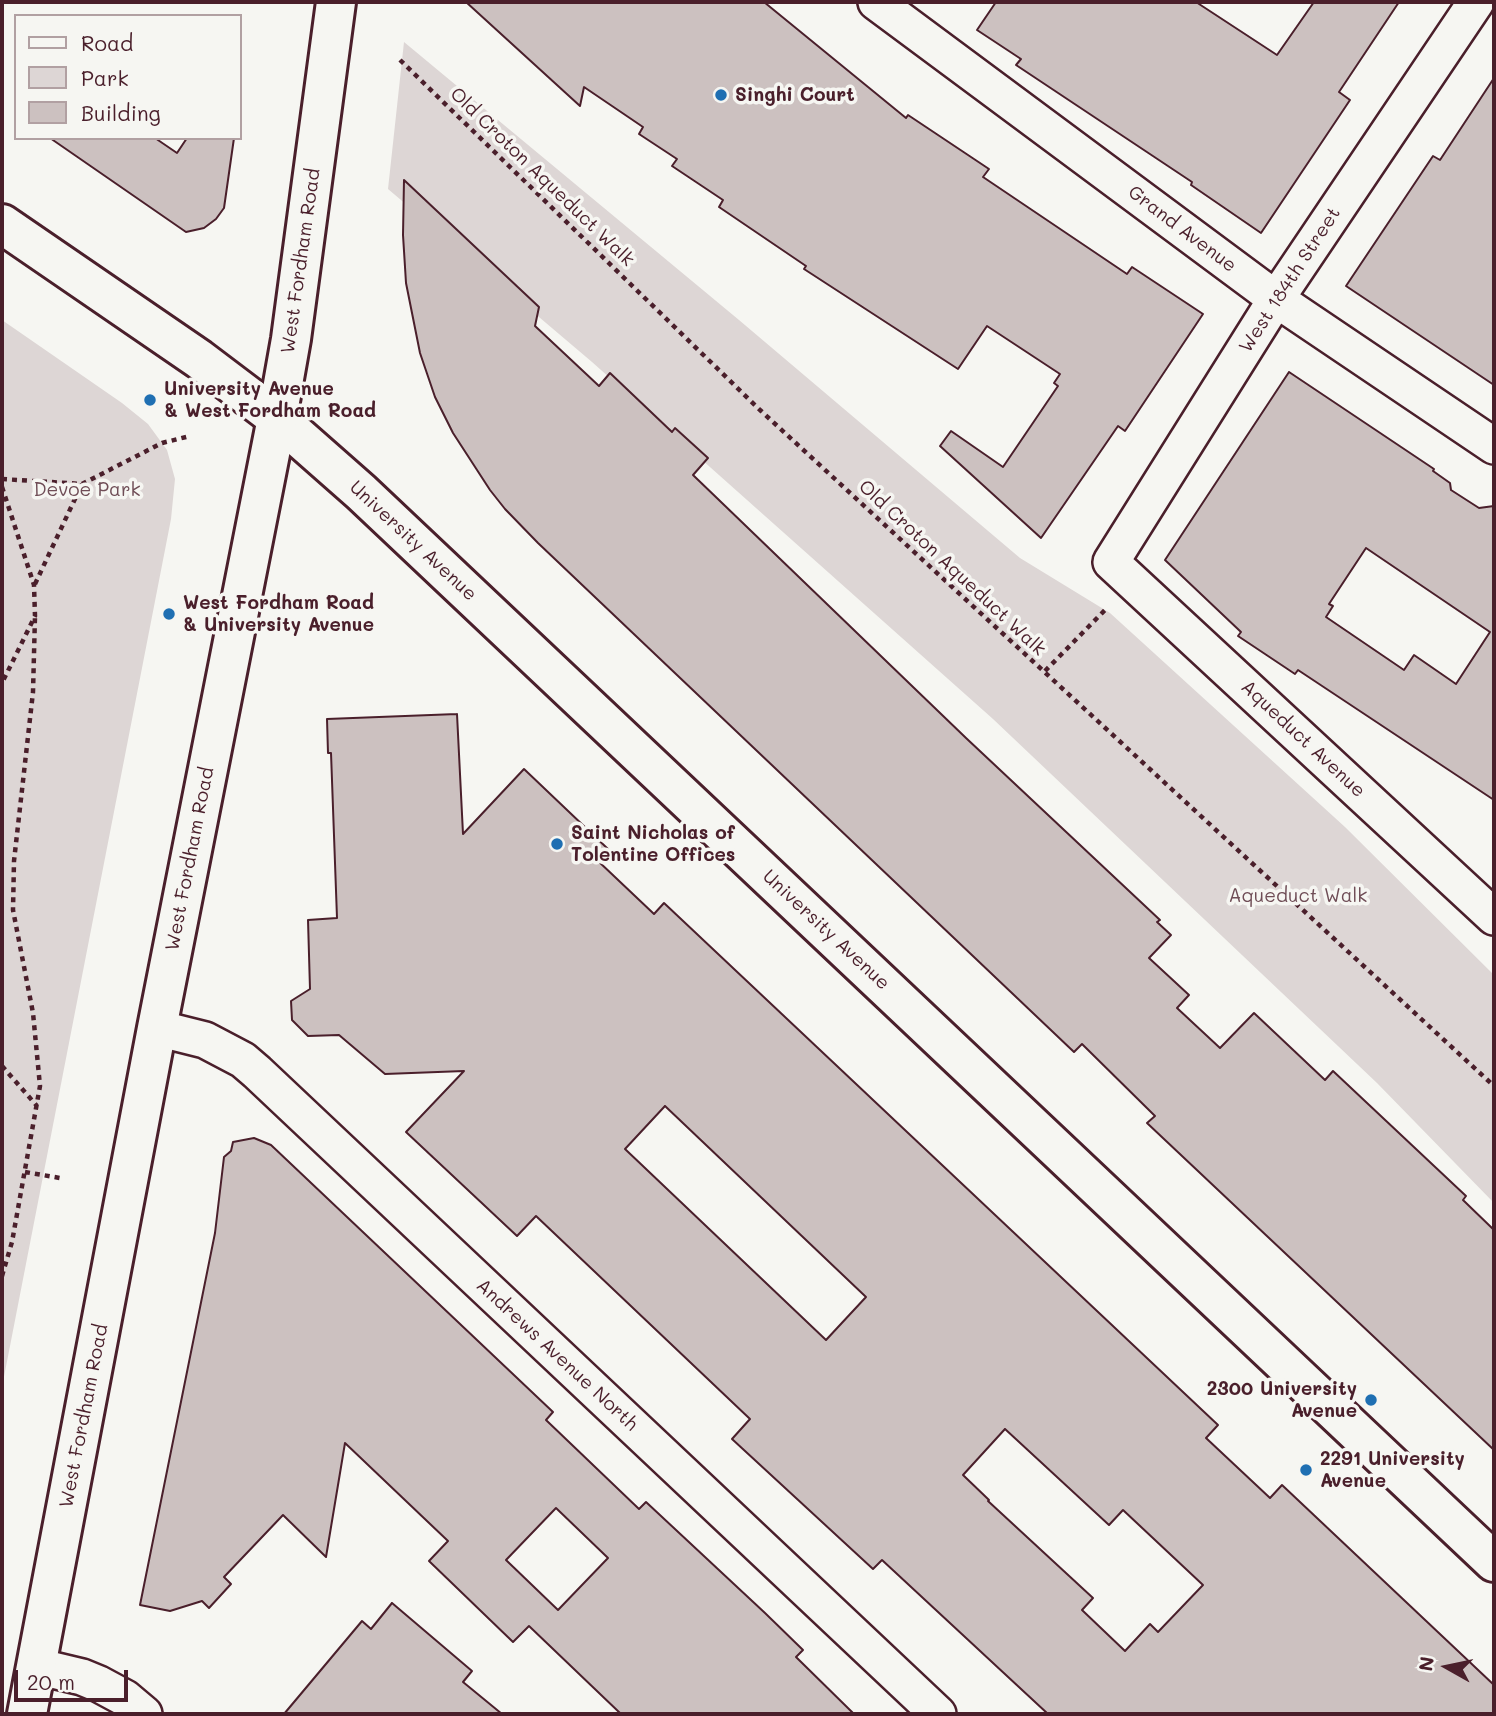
<!DOCTYPE html>
<style>
body{margin:0}
#map{position:relative;width:1496px;height:1716px;overflow:hidden;background:#f6f6f2;font-family:Mali,sans-serif}
canvas{display:block}
.frame{position:absolute;inset:0;border:4px solid #4a1f2b;pointer-events:none}
.legend{position:absolute;left:14px;top:14px;width:228px;height:126px;box-sizing:border-box;background:#f6f6f2;border:2px solid #b1a0a2;margin:0;padding:9px 12px;list-style:none;font-size:21px;color:#4a1f2b}
.legend li{display:flex;align-items:center;gap:14px;height:35px}
.legend b{width:35px;border:2px solid #b1a0a2}
.north{position:absolute;left:1412px;top:1632px;width:70px;height:70px;-webkit-text-stroke:5px #f6f6f2;paint-order:stroke;rotate:279deg;font-size:19px;font-weight:700;line-height:28px;text-align:center;color:#4a1f2b}
.north::after{content:'';display:block;margin:auto;width:24px;height:32px;background:#4a1f2b;clip-path:polygon(50% 0,100% 100%,50% 72%,0 100%)}
.scale{position:absolute;left:14px;top:1670px;width:114px;height:32px;box-sizing:border-box;border:4px solid #4a1f2b;border-top:0;padding-left:9px;font-size:21px;line-height:24px;white-space:nowrap;color:#4a1f2b;-webkit-text-stroke:5px #f6f6f2;paint-order:stroke}
</style>
<div id="map">
<canvas width="1496" height="1716"></canvas>
<div class="frame"></div>
<ul class="legend">
<li><b style="height:9px;background:#f6f6f2"></b>Road</li>
<li><b style="height:19px;background:#ddd6d5"></b>Park</li>
<li><b style="height:19px;background:#ccc1c0"></b>Building</li>
</ul>
<div class="north">N</div>
<div class="scale">20 m</div>
</div>
<script>
const context = document.querySelector('canvas').getContext('2d');
context.lineJoin = 'round';
function fill(path, color) {
  context.fillStyle = color;
  context.fill(path, 'evenodd');
}
function shape(rows) {
  const path = new Path2D();
  for (const r of rows) {
    path.moveTo(r[0], r[1]);
    for (let i = 2; i < r.length; i += 2) path.lineTo(r[i], r[i + 1]);
  }
  return path;
}
function trace(path, color, width, dash) {
  context.strokeStyle = color;
  context.lineWidth = width;
  context.lineCap = dash ? 'butt' : 'round';
  context.setLineDash(dash || []);
  context.stroke(path);
}
function drawText(font, color, halo, rows, align = 'center') {
  context.font = font + ' Mali,sans-serif';
  context.lineWidth = 7;
  context.setLineDash([]);
  context.textBaseline = 'middle';
  context.strokeStyle = halo;
  context.fillStyle = color;
  for (const [text, x, y, turn = 0] of rows) {
    context.save();
    context.translate(x, y);
    context.rotate((+turn || 0) * Math.PI / 180);
    context.textAlign = isNaN(turn) ? turn : align;
    if (halo) context.strokeText(text, 0, 0);
    context.fillText(text, 0, 0);
    context.restore();
  }
}
fill(shape([
 [404,42,739,320,1020,558,1110,613,1345,827,1494,975,1494,1203,1377,1083,993,719,592,362,388,189],
 [2,320,122,403,148,424,167,450,175,479,171,519,2,1387]
]), '#ddd6d5');
const building = shape([
 [466,2,764,2,906,118,908,115,989,169,983,177,1127,274,1132,267,1203,314,1125,431,1118,426,1041,538,940,446,951,431,1003,467,1058,386,1054,383,1060,374,987,326,958,369,804,269,806,266,719,207,723,200,672,166,677,159,639,134,643,127,584,87,580,106,466,2],
 [996,2,1196,2,1277,55,1314,2,1399,2,1339,92,1350,100,1261,233,1191,185,1192,182,1016,65,1021,59,977,30,996,2],
 [1494,78,1494,385,1346,286,1433,156,1440,160,1494,78],
 [50,138,155,138,177,153,187,138,234,138,224,208,216,219,204,228,186,232,50,138],
 [404,180,539,307,535,326,599,386,610,373,672,432,675,428,708,458,693,475,966,738,1160,920,1157,922,1171,935,1149,958,1189,995,1177,1008,1220,1048,1254,1013,1325,1080,1333,1071,1466,1196,1463,1200,1494,1230,1494,1450,1147,1123,1155,1116,1082,1044,1074,1052,538,543,505,509,490,490,453,433,435,397,420,353,406,283,403,235,404,180],
 [1289,372,1434,469,1433,471,1450,483,1451,490,1479,508,1494,506,1494,800,1298,670,1295,674,1238,636,1241,632,1165,560,1289,372],
 [1366,548,1490,632,1456,684,1414,655,1404,670,1326,617,1333,606,1329,604,1366,548],
 [457,714,463,834,524,769,608,849,597,860,654,914,664,903,1218,1425,1206,1438,1270,1498,1282,1485,1494,1685,1494,1714,1048,1714,882,1560,873,1569,732,1439,750,1419,536,1216,517,1236,406,1132,464,1071,385,1074,339,1035,308,1036,292,1020,291,1001,310,989,308,920,337,918,331,753,328,753,327,719,457,714],
 [665,1106,866,1297,826,1340,625,1149,665,1106],
 [1005,1429,1109,1525,1123,1510,1203,1585,1158,1632,1150,1624,1125,1651,1082,1610,1093,1598,988,1501,989,1500,963,1475,1005,1429],
 [254,1138,271,1145,553,1412,546,1420,639,1509,646,1502,765,1613,803,1650,796,1657,854,1714,621,1714,529,1626,513,1642,429,1561,448,1541,345,1443,326,1557,283,1515,224,1577,231,1584,209,1608,202,1601,170,1611,140,1605,215,1233,224,1157,231,1151,233,1142,254,1138],
 [556,1508,608,1558,558,1610,506,1560,556,1508],
 [392,1603,472,1671,463,1682,502,1714,284,1714,362,1621,371,1629,392,1603]
]);
fill(building, '#ccc1c0');
trace(building, '#4a1f2b', 2);
const minor = shape([
 [876,2,1276,299,1494,446],
 [1476,2,1276,299,1111,562,1494,917],
 [157,1028,205,1040,243,1060,257,1072,938,1714],
 [36,1666,82,1677,99,1684,125,1698,144,1714]
]);
const tertiary = shape([
 [2,224,199,359,277,418,361,492,1494,1562]
]);
const primary = shape([
 [27,1714,157,1028,277,418,291,339,336,2]
]);
trace(minor, '#4a1f2b', 40);
trace(tertiary, '#4a1f2b', 44);
trace(primary, '#4a1f2b', 44);
trace(shape([
 [400,60,760,410,1494,1086],
 [2,479,82,484,162,443,190,436],
 [2,487,34,585,35,616,2,683],
 [35,584,82,484],
 [1045,671,1105,610],
 [2,1066,37,1106],
 [25,1172,60,1178],
 [2,1276,12,1242,40,1086,33,1013,13,910,14,861,33,692,35,616]
]), '#4a1f2b', 4.5, [5, 5]);
trace(minor, '#f6f6f2', 35);
trace(tertiary, '#f6f6f2', 38);
trace(primary, '#f6f6f2', 38);
for (const [x, y, r, color] of [
 [721,95,7,"#1f6fb2"],
 [150,400,7,"#1f6fb2"],
 [169,614,7,"#1f6fb2"],
 [557,844,7,"#1f6fb2"],
 [1371,1400,7,"#1f6fb2"],
 [1306,1470,7,"#1f6fb2"]
]) {
  const dot = new Path2D();
  dot.arc(x, y, r, 0, 2 * Math.PI);
  context.fillStyle = color;
  context.fill(dot);
  trace(dot, '#f6f6f2', 2.5);
}
drawText('bold 19px', '#4a1f2b', '#f6f6f2', [
 ["Singhi Court",735,95],
 ["University Avenue",164,389],
 ["& West Fordham Road",164,411],
 ["West Fordham Road",183,603],
 ["& University Avenue",183,625],
 ["Saint Nicholas of",571,833],
 ["Tolentine Offices",571,855],
 ["2300 University",1357,1389,"right"],
 ["Avenue",1357,1411,"right"],
 ["2291 University",1320,1459],
 ["Avenue",1320,1481]
], 'left');
drawText('19px', '#4a1f2b', '#f6f6f2', [
 ["Old Croton Aqueduct Walk",542,177,44],
 ["Grand Avenue",1182,229,37],
 ["West Fordham Road",301,261,-82],
 ["West 184th Street",1290,280,-57],
 ["University Avenue",413,541,43],
 ["Old Croton Aqueduct Walk",952,568,43],
 ["Aqueduct Avenue",1303,739,43],
 ["West Fordham Road",190,859,-79],
 ["University Avenue",826,930,43],
 ["Andrews Avenue North",557,1355,43],
 ["West Fordham Road",84,1416,-79]
]);
drawText('19px', '#6f4d56', '#f6f6f2', [
 ["Devoe Park",87,490],
 ["Aqueduct Walk",1298,896]
]);
</script>
